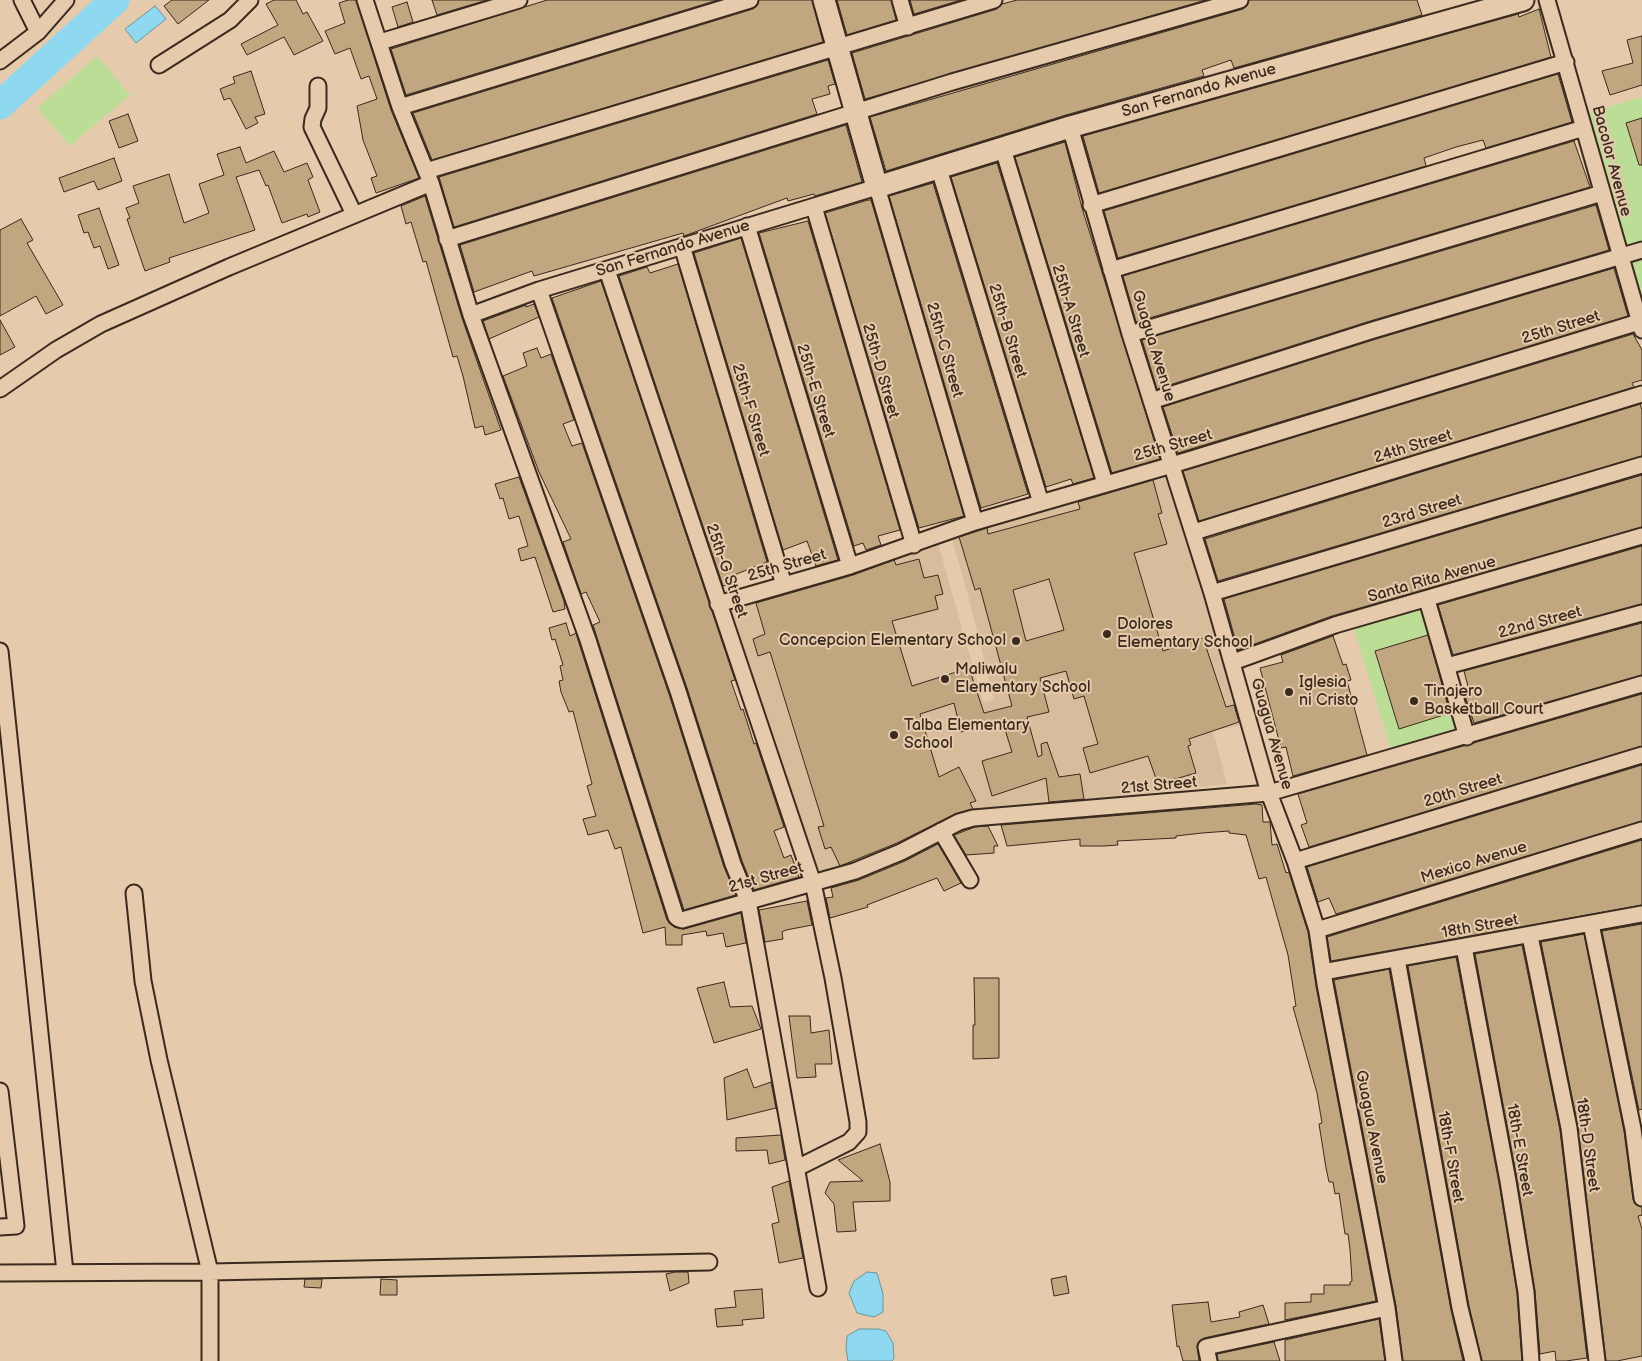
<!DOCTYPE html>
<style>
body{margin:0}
canvas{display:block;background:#e5caac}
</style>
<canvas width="1642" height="1361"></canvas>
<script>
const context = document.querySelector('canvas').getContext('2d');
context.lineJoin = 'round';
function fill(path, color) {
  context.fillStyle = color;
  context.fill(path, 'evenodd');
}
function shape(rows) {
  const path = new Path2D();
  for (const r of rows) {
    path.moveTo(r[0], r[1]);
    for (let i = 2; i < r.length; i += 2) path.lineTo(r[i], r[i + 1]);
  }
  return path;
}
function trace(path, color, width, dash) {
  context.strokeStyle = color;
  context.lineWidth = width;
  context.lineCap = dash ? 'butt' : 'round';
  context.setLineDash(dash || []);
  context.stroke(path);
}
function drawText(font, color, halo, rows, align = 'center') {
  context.font = font + ' "Balsamiq Sans",sans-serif';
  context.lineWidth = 4;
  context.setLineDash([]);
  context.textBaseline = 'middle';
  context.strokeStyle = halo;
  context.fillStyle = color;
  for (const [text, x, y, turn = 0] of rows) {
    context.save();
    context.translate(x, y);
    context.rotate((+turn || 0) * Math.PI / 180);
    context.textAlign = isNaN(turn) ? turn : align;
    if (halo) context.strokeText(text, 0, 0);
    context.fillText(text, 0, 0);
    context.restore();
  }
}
fill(shape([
 [1167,469,1246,724,1213,731,1227,784,1096,799,980,808,820,875,727,605,937,540,983,702,994,700,969,599,950,532]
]), '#d7bd9c');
fill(shape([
 [97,56,130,95,70,146,37,108],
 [1642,97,1642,326,1580,115],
 [1422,604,1461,733,1392,754,1353,625]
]), '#bcdd96');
const water = shape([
 [155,6,166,19,136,43,125,29,155,6],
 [867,1272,877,1273,883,1294,883,1312,874,1317,857,1313,849,1293,854,1281,867,1272],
 [859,1329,878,1329,886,1331,893,1343,894,1358,892,1361,848,1361,846,1349,847,1336,859,1329]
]);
fill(water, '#8fd9f0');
trace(water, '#6d939c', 1);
trace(shape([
 [0,105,115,0]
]), '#8fd9f0', 29);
const building = shape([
 [172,0,209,0,178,24,164,6,172,0],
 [274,0,296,0,303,14,307,12,323,41,294,55,284,37,247,55,241,44,278,25,266,4,274,0],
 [348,0,356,0,391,110,419,178,376,193,371,178,377,176,363,140,357,106,377,99,369,76,361,79,350,48,335,54,325,31,345,23,339,3,348,0],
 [432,0,487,0,437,15,432,0],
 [547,0,718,0,406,95,391,49,547,0],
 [759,0,812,0,823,42,432,160,413,113,753,9,757,6,759,0],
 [837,0,891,0,896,20,847,35,837,0],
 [910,0,961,0,914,14,910,0],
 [1017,0,1206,0,865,99,852,53,997,9,1002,4,1017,0],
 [1249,0,1417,0,1422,15,1234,68,1231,60,1202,70,1204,76,1066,115,886,171,870,117,1243,9,1247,6,1249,0],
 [407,2,413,22,398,27,392,7,407,2],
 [1539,9,1551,57,1099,193,1083,136,1518,14,1519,17,1539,9],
 [1642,36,1642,85,1610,95,1602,71,1633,63,1627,40,1642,36],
 [828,60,835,84,828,86,830,94,812,99,817,114,454,227,439,177,828,60],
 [251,71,265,114,255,117,258,123,246,129,230,98,224,100,220,89,235,83,233,77,251,71],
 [1558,74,1572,122,1486,148,1483,140,1456,147,1424,158,1426,166,1118,258,1104,211,1558,74],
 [128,114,138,141,119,148,109,121,128,114],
 [1642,118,1642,165,1639,165,1626,123,1642,118],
 [846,125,862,182,815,196,814,194,788,201,787,198,684,236,683,233,534,276,532,271,474,292,460,245,846,125],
 [1574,141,1590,187,1136,322,1123,276,1574,141],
 [1065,142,1082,208,1160,459,1112,473,1015,157,1065,142],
 [240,147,246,163,274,151,284,172,307,163,313,177,308,180,320,212,308,217,307,214,282,223,268,185,266,186,259,170,236,177,255,230,169,258,170,262,145,271,127,219,130,218,126,208,139,203,133,186,169,174,184,223,209,213,199,184,224,175,217,154,240,147],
 [114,158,122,181,98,190,94,181,64,192,59,178,114,158],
 [997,163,1094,478,1073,484,1071,479,1046,487,951,177,997,163],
 [933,183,1028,494,981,508,889,196,933,183],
 [425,196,462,318,501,430,485,435,483,426,475,428,463,376,457,356,453,357,426,261,423,262,411,222,406,224,401,206,425,196],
 [868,200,871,200,964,516,919,528,825,213,868,200],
 [1596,205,1609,250,1367,322,1157,389,1142,340,1596,205],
 [99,208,119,265,108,269,100,246,94,248,88,232,84,233,78,215,99,208],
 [21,219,33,240,27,243,63,305,46,314,36,296,0,316,0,230,21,219],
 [808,221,900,530,878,536,881,545,866,550,863,543,854,546,759,233,808,221],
 [741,238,838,560,816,566,807,541,783,550,694,253,741,238],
 [678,264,767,562,729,577,732,584,723,586,619,276,647,267,650,273,678,264],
 [1614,268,1628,316,1178,453,1163,407,1373,340,1614,268],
 [601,281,735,680,731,681,741,710,743,709,754,744,756,743,784,827,774,831,784,858,791,855,799,877,754,890,742,861,687,688,552,298,601,281],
 [534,304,539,317,489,339,483,321,526,305,526,307,534,304],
 [0,320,15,347,0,355,0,320],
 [1633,334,1642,350,1642,380,1632,383,1634,387,1199,521,1183,471,1633,334],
 [537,348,541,358,551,354,574,420,563,424,572,446,582,443,669,694,724,867,736,895,684,910,593,625,600,622,586,592,581,594,563,542,571,539,539,472,503,376,527,366,523,353,537,348],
 [1640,404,1642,410,1642,456,1218,581,1205,539,1640,404],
 [1642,475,1642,527,1332,616,1238,650,1224,599,1642,475],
 [519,477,564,601,565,609,553,612,535,557,521,561,518,549,528,546,519,516,509,519,503,498,500,499,495,484,519,477],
 [1153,480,1162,513,1158,514,1167,544,1134,553,1163,651,1203,638,1226,707,1234,705,1239,722,1189,739,1191,745,1188,746,1196,773,1158,784,1148,756,1090,773,1083,748,1098,744,1084,696,1074,699,1066,671,1040,678,1049,712,1027,717,1038,757,1042,755,1041,744,1047,742,1059,777,1080,774,1084,799,1049,802,1046,778,992,796,982,761,1012,752,1003,723,961,732,954,703,920,714,939,777,959,767,976,801,970,803,973,809,955,814,897,843,840,866,831,847,825,849,818,827,824,826,770,652,758,656,753,639,765,634,756,603,853,575,894,560,896,565,919,559,924,578,938,575,943,594,935,596,938,609,892,621,912,686,969,668,984,713,1012,706,980,588,975,590,959,537,987,528,988,534,1080,509,1078,502,1153,480],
 [1049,579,1064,630,1026,641,1013,590,1049,579],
 [1642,546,1642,604,1453,655,1438,605,1642,546],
 [566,623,570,636,576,633,579,643,667,920,674,927,684,929,741,913,746,943,726,947,723,933,707,936,706,931,682,935,682,945,666,945,665,927,643,933,621,847,615,849,608,830,588,835,583,819,596,816,587,786,592,784,573,711,569,712,561,692,559,681,563,680,560,666,563,665,555,639,552,640,549,628,566,623],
 [1642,623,1642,675,1474,723,1465,696,1470,694,1464,671,1642,623],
 [1428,635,1450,713,1399,729,1375,651,1428,635],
 [1333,636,1343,665,1346,664,1351,680,1347,681,1367,755,1293,776,1286,747,1281,748,1260,668,1283,662,1281,655,1333,636],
 [1642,694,1642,746,1309,847,1301,825,1307,823,1298,794,1642,694],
 [1642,765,1642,821,1336,914,1329,898,1318,902,1307,867,1642,765],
 [1256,804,1262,805,1263,822,1270,822,1272,845,1277,844,1286,873,1289,872,1308,932,1316,986,1376,1301,1285,1320,1285,1303,1311,1302,1311,1294,1324,1294,1324,1285,1350,1285,1350,1282,1352,1281,1350,1249,1348,1234,1345,1234,1339,1193,1335,1194,1333,1182,1329,1182,1326,1168,1319,1124,1322,1123,1317,1093,1293,1007,1296,1006,1288,955,1266,877,1259,879,1246,835,1229,833,1229,831,1202,833,1176,836,1176,838,1117,841,1118,845,1104,846,1080,846,1080,839,1007,846,1001,825,1256,804],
 [988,826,998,846,994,846,994,853,966,855,954,835,975,827,988,826],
 [1642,840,1642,905,1331,961,1327,937,1642,840],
 [938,844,961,883,944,891,937,878,867,905,868,907,830,918,826,898,833,897,831,888,859,880,905,861,938,844],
 [807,901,812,925,786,930,782,932,783,939,765,942,759,910,807,901],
 [1642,924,1642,1109,1639,1110,1602,931,1642,924],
 [1584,934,1624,1131,1633,1199,1635,1204,1642,1207,1642,1215,1638,1216,1642,1229,1642,1356,1617,1361,1606,1361,1578,1127,1541,942,1584,934],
 [1522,945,1560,1130,1587,1358,1566,1361,1556,1361,1555,1351,1540,1354,1535,1291,1517,1179,1475,954,1522,945],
 [1456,957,1499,1183,1517,1293,1522,1361,1482,1361,1469,1306,1408,966,1456,957],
 [1389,969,1451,1310,1463,1361,1403,1361,1396,1306,1334,980,1389,969],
 [974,978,999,978,999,1058,973,1059,973,1025,975,1025,974,978],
 [724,982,730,1007,752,1006,761,1029,714,1043,697,988,724,982],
 [789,1016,810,1016,811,1033,829,1030,832,1064,815,1064,816,1077,797,1078,789,1016],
 [747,1069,754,1088,771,1082,776,1108,727,1120,724,1078,747,1069],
 [781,1135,785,1160,769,1164,767,1150,736,1151,736,1138,781,1135],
 [880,1144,890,1182,890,1201,853,1202,856,1231,837,1232,834,1204,825,1193,830,1182,863,1181,838,1160,880,1144],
 [789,1181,803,1258,779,1263,772,1224,779,1222,772,1187,789,1181],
 [675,1272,688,1272,689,1283,670,1291,666,1274,675,1272],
 [1066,1276,1069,1293,1054,1296,1051,1279,1066,1276],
 [305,1279,322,1279,321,1288,304,1287,305,1279],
 [381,1279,397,1280,397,1295,380,1295,381,1279],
 [762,1289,764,1318,742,1320,743,1325,717,1327,715,1309,736,1307,734,1291,762,1289],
 [1208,1302,1211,1322,1240,1317,1239,1312,1263,1305,1269,1324,1204,1338,1197,1345,1199,1361,1183,1361,1179,1346,1177,1347,1172,1305,1208,1302],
 [1379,1319,1385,1361,1285,1361,1285,1340,1379,1319],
 [1274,1342,1280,1361,1218,1361,1217,1354,1274,1342]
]);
fill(building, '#c0a780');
trace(building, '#3b2a1e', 1);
const street = shape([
 [22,0,38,32],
 [365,0,400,107,431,183,471,315,588,640,676,917,679,919,682,920,855,871,901,852,959,822,973,818,1269,793,1642,684],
 [900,0,908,27],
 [1547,0,1642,330],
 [380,42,519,0],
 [0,61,38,32,66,0],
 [159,65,230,20,250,0],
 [318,86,318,108,313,119,312,127,354,214],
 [400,107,750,0],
 [1070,127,1130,334,1212,593,1269,793,1295,861,1317,930,1325,984,1387,1308,1394,1361],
 [1003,149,1105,483],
 [939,169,1041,503],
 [426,171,994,0],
 [1091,205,1566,62],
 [814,207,914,545],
 [747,226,850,566],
 [447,239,952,82,1240,0],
 [682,246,784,585],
 [607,270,813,883,833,978,858,1122,858,1132,849,1142,797,1168],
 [1111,270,1584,128],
 [539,290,678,691,733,864,748,901,818,1288],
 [471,315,539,290,877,187,975,522],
 [1130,334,1602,193],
 [0,389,56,350,101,324,229,267,431,183],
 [1151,401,1370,331,1642,250],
 [1194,532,1642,394],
 [1212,593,1642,465],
 [1427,600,1467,737],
 [718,604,850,566,975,522,1172,465,1639,322],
 [0,651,65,1272],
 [1233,662,1335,625,1642,536],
 [1447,666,1642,613],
 [941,831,970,880],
 [1295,861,1642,755],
 [134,893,143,981,159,1060,210,1272,210,1361],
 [1591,924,1633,1129,1642,1198],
 [1317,930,1642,830],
 [1530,936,1569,1128,1597,1361],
 [1464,947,1508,1181,1526,1292,1531,1361],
 [1397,959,1460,1308,1473,1361],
 [1323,972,1642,914],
 [0,1091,16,1226,0,1227],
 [0,1273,210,1272,709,1262],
 [1209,1361,1206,1347,1387,1308]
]);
const secondary = shape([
 [824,0,877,187,1070,127,1523,0]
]);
trace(street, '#3b2a1e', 19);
trace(secondary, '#3b2a1e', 25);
trace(street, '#e5caac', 15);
trace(secondary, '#e5caac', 21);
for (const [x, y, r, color] of [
 [1107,634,5,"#3b2a1e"],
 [1016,641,5,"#3b2a1e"],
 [945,679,5,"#3b2a1e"],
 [1289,692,5,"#3b2a1e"],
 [1414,701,5,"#3b2a1e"],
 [894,735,5,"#3b2a1e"]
]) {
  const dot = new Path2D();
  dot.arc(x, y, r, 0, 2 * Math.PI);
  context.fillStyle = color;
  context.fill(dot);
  trace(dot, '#e5caac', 2);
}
drawText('16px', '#3b2a1e', '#e5caac', [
 ["San Fernando Avenue",1199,91,-16],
 ["Bacolor Avenue",1611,161,75],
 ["San Fernando Avenue",673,249,-17],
 ["25th-A Street",1070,311,73],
 ["25th Street",1561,328,-17],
 ["25th-B Street",1007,331,73],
 ["Guagua Avenue",1153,346,73],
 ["25th-C Street",944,350,74],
 ["25th-D Street",880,371,74],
 ["25th-E Street",815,391,73],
 ["25th-F Street",750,410,73],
 ["25th Street",1173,446,-16],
 ["24th Street",1413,447,-17],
 ["23rd Street",1422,512,-17],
 ["25th Street",787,566,-16],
 ["25th-G Street",726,571,71],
 ["Santa Rita Avenue",1432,580,-16],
 ["22nd Street",1540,623,-15],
 ["Guagua Avenue",1271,734,74],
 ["21st Street",1159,786,-5],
 ["20th Street",1463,791,-17],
 ["Mexico Avenue",1474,863,-17],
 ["21st Street",766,878,-16],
 ["18th Street",1480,927,-10],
 ["Guagua Avenue",1371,1127,79],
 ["18th-D Street",1587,1145,82],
 ["18th-E Street",1519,1150,80],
 ["18th-F Street",1450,1157,80]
]);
drawText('16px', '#3b2a1e', '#e5caac', [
 ["Dolores",1117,625],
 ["Elementary School",1117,643],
 ["Concepcion Elementary School",1006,641,"right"],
 ["Maliwalu",955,670],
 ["Elementary School",955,688],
 ["Iglesia",1299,683],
 ["ni Cristo",1299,701],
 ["Tinajero",1424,692],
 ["Basketball Court",1424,710],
 ["Talba Elementary",904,726],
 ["School",904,744]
], 'left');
</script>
